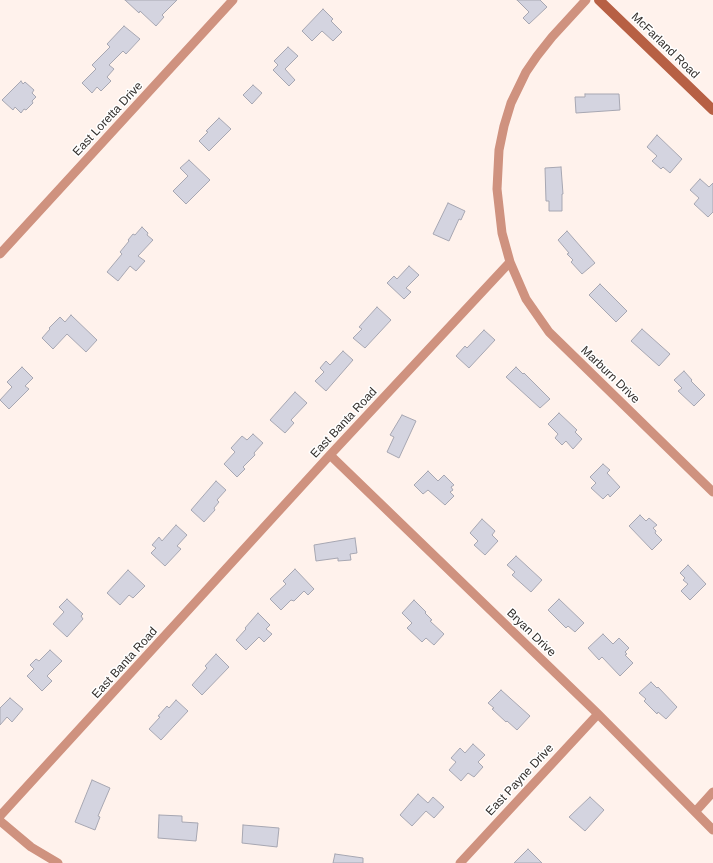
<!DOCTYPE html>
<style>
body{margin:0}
canvas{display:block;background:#fff2ec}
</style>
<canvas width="713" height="863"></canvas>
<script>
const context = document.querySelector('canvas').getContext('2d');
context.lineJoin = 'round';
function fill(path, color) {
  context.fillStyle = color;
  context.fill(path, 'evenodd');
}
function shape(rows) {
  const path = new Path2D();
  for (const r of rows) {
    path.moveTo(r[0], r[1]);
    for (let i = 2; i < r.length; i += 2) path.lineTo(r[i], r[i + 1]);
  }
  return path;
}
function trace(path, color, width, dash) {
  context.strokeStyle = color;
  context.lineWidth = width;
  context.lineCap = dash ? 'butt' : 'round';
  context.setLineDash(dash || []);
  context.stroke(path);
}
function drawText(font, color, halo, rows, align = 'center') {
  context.font = font + ' Arial,sans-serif';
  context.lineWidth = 3;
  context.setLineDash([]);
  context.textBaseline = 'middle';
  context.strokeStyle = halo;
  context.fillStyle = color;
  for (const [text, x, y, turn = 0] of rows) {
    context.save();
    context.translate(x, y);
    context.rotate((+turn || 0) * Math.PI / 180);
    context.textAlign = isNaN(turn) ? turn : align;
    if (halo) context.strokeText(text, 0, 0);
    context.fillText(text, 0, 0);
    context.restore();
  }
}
const building = shape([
 [125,0,177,0,162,15,164,17,156,26,140,11,139,13,125,0],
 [517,0,540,0,547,7,529,24,523,18,529,12,517,0],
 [323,9,333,19,331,21,342,32,333,41,322,31,312,41,302,31,323,9],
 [124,26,140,39,126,54,123,51,109,65,114,69,107,77,111,81,101,91,97,87,92,93,82,83,96,69,92,65,110,47,107,44,124,26],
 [288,47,298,56,285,69,295,80,289,86,273,70,278,65,274,61,288,47],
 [21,81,23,84,25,82,34,90,32,93,36,97,32,101,33,103,26,110,24,109,21,113,15,107,13,110,2,100,21,81],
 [253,85,262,93,252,104,243,95,253,85],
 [585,94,619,94,620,110,576,113,575,97,585,97,585,94],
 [219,118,231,129,209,151,199,141,208,132,206,131,219,118],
 [657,135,682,159,670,173,663,167,661,169,652,161,657,156,647,147,657,135],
 [189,160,210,180,186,204,173,191,188,176,180,168,189,160],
 [561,167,563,194,562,194,562,211,549,211,549,201,546,201,545,168,561,167],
 [700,179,709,187,713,183,713,212,708,217,694,204,699,198,690,190,700,179],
 [448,203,465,211,461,220,459,219,449,241,433,234,448,203],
 [142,227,148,233,147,235,153,240,138,256,145,261,136,271,130,266,118,281,107,272,122,254,120,252,129,241,128,240,133,234,135,235,142,227],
 [567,231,595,263,582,274,571,262,573,260,567,254,569,253,558,240,567,231],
 [409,266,419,275,406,288,411,292,404,299,387,283,394,276,397,279,409,266],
 [600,284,627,311,616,322,589,295,600,284],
 [377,307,391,320,365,348,353,338,362,329,359,327,377,307],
 [71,315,97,340,86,352,67,334,53,349,42,338,50,329,49,328,60,317,65,322,71,315],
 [642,329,670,354,659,366,631,341,642,329],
 [484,330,495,340,469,368,456,356,465,346,467,348,484,330],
 [343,351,353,360,326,391,315,381,324,372,320,368,326,361,330,365,343,351],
 [22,367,33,378,25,386,29,389,9,409,0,400,12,387,7,382,22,367],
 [516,367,523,374,524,373,550,399,540,408,506,377,516,367],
 [684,371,692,380,691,381,705,395,694,406,678,391,682,388,674,380,684,371],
 [295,392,307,403,291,420,294,423,285,433,270,420,295,392],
 [559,413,577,430,575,432,582,439,573,449,566,441,562,445,555,438,558,434,548,424,559,413],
 [402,415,416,421,399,458,387,452,394,437,390,435,402,415],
 [253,434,263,443,254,453,255,455,243,467,245,469,237,477,224,464,235,452,231,448,242,436,247,440,253,434],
 [603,464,610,470,607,473,620,487,610,497,608,494,603,499,591,488,596,483,590,477,603,464],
 [428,471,438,481,444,475,454,485,451,487,453,490,450,492,454,496,445,505,428,490,423,494,414,485,428,471],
 [216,481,226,490,217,500,219,502,214,508,215,510,204,522,191,510,216,481],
 [640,515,646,521,649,518,657,525,653,528,656,531,655,533,662,540,652,550,629,526,640,515],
 [482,519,495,531,492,535,498,541,485,555,474,545,478,541,470,533,482,519],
 [176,525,187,535,177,546,181,549,165,566,151,553,156,548,152,545,159,537,162,541,176,525],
 [355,538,357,553,350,554,351,560,338,561,338,558,316,561,314,545,355,538],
 [516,556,542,580,531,592,512,575,515,572,507,565,516,556],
 [688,565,706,584,690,600,681,591,688,584,683,580,685,578,680,573,688,565],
 [295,569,314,589,308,595,304,591,294,601,291,600,281,610,270,599,286,584,283,581,295,569],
 [128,570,145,586,133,598,129,595,120,605,107,593,128,570],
 [67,599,83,614,81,616,83,619,67,637,53,624,64,612,59,607,67,599],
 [559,599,584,623,575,632,568,626,566,628,548,610,559,599],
 [414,600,426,612,425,613,432,620,430,621,444,634,434,645,426,638,422,642,407,628,412,623,402,613,414,600],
 [258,613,270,625,266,629,272,634,264,642,259,637,246,650,236,640,246,629,245,628,258,613],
 [603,634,613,644,619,638,629,648,625,652,627,654,625,655,633,663,620,676,602,657,599,660,588,648,603,634],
 [50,650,62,661,47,676,52,681,42,691,27,676,34,669,30,665,36,659,39,661,50,650],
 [216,654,229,667,202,695,192,685,207,668,205,666,216,654],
 [651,682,657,688,658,687,677,707,666,719,658,712,657,714,644,701,646,699,639,693,651,682],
 [501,690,530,716,517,730,507,721,506,722,492,709,494,708,488,703,501,690],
 [10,698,23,709,12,722,7,717,0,725,0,708,10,698],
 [176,700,188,711,161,740,149,729,160,717,158,716,167,706,169,708,176,700],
 [473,744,485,755,478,762,483,767,474,777,468,773,461,781,449,770,456,762,451,758,460,748,465,753,473,744],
 [92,780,110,788,98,816,100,817,95,830,75,822,92,780],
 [418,794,428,803,433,797,444,807,434,818,426,811,412,826,400,815,418,794],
 [590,797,604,810,585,831,569,817,590,797],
 [159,815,182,816,182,822,198,823,196,841,158,838,159,815],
 [243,825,279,828,277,847,242,843,243,825],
 [528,849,542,863,514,863,528,849],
 [335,854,363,858,363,863,333,863,335,854]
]);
fill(building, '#d4d4e0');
trace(building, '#a7a7b2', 1);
trace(shape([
 [0,254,233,0],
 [510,262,526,299,549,332,713,492],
 [330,455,598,714,713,830],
 [695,812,713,792],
 [0,816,330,455,510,262,502,233,497,189,499,150,504,126,511,103,526,72,537,56,552,37,586,0],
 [0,821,31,847,58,863],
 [460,863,598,714]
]), '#cf927f', 9);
trace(shape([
 [599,0,713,110]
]), '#b76044', 10);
drawText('12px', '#332f2c', '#fff', [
 ["McFarland Road",665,46,44],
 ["East Loretta Drive",108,119,-47],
 ["Marburn Drive",610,375,44],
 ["East Banta Road",344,423,-47],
 ["Bryan Drive",531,633,44],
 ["East Banta Road",125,663,-48],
 ["East Payne Drive",520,780,-47]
]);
</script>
